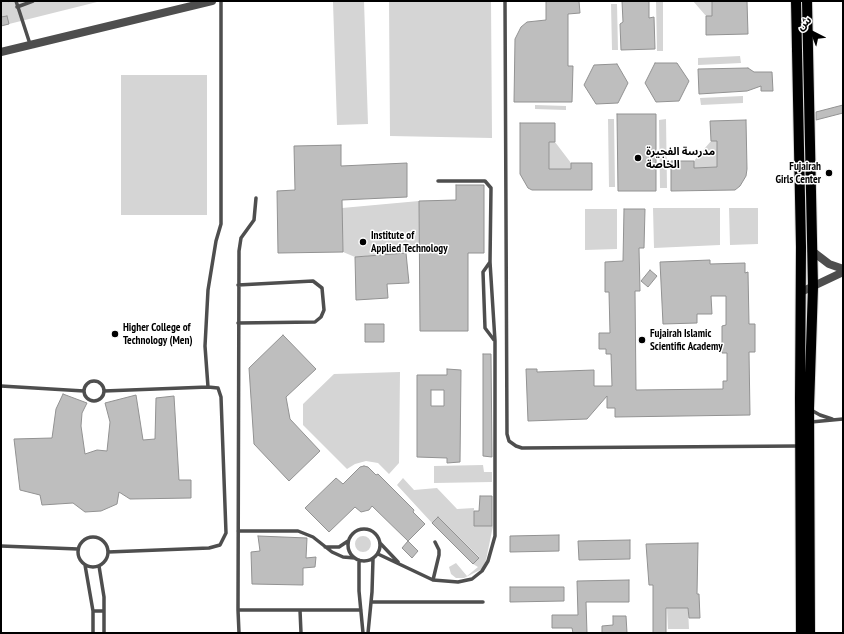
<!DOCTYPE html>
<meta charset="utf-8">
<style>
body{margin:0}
#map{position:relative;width:844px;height:634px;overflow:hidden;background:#fff;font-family:"PT Sans Narrow","Noto Sans Arabic",sans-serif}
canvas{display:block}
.frame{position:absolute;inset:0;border:2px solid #000;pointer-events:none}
.north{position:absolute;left:792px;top:12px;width:40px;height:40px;-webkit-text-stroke:3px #fff;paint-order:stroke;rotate:318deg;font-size:11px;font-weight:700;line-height:16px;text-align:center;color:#000}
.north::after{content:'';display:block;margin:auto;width:14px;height:18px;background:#000;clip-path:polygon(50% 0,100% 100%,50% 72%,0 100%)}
</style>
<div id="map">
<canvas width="844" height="634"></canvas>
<div class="frame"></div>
<div class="north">ش</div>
</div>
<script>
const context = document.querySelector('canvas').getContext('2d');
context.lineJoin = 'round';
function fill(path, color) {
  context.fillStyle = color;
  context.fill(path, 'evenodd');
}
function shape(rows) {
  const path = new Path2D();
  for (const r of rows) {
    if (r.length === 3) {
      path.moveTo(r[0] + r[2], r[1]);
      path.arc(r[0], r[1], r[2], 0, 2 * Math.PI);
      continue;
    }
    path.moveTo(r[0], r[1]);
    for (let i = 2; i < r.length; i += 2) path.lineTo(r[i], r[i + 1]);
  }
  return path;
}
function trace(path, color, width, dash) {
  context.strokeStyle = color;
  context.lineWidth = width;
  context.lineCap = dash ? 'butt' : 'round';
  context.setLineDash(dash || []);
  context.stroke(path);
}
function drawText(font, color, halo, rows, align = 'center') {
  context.font = font + ' "PT Sans Narrow","Noto Sans Arabic",sans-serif';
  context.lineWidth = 3;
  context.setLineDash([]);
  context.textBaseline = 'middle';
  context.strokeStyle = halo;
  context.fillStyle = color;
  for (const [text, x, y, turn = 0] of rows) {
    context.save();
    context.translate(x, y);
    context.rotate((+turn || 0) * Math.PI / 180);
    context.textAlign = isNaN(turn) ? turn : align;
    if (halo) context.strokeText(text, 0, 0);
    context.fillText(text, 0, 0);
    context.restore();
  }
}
fill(shape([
 [1,1,101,1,1,26],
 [364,1,368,124,337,125,333,2],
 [389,1,491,1,492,138,390,136],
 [656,1,663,1,663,51,657,51],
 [693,1,712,1,712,16,706,16],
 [611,4,617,4,618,50,612,50],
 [740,56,741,63,698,65,698,58],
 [121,75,207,75,207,215,121,215],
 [743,96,743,103,701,105,700,98],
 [535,105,566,106,566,110,535,109],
 [608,119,614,119,615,187,609,187],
 [666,119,667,188,660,188,659,120],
 [711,141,717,141,717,167,694,168,694,161],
 [549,142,555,142,571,163,571,169,549,169],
 [419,201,419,251,355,257,343,252,342,208],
 [653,208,720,208,720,245,654,248],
 [729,208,758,208,758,244,730,245],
 [585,209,617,209,617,249,585,250],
 [400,372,399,463,389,474,378,463,366,461,355,464,347,469,303,425,303,404,334,374],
 [483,465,484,472,492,472,492,482,434,483,434,466],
 [403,478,414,490,437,488,457,509,474,508,474,526,493,526,486,560,482,569,464,578,456,578,451,574,449,567,456,563,467,576,478,567,473,564,479,557,438,517,432,523,397,485],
 [363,544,8],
 [667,608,688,608,689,629,668,629]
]), '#d5d5d5');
const building = shape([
 [546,1,579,1,580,13,568,14,568,66,573,66,572,102,514,102,515,39,521,27,527,22,546,20,546,1],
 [622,1,649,1,649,18,654,17,655,49,621,50,620,24,623,22,622,1],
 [712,1,747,1,748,34,706,35,706,16,712,16,712,1],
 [7,16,9,24,1,26,1,17,7,16],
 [655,63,677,63,689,81,679,101,656,102,645,83,655,63],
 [617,64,628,83,618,103,596,104,584,85,594,65,617,64],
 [748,68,754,72,772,72,773,91,761,91,761,86,747,91,699,94,698,69,748,68],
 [843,105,843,113,816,120,816,112,843,105],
 [617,114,656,114,656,191,618,191,617,114],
 [746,120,747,169,746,176,740,186,735,190,671,191,671,161,694,161,694,168,717,167,717,141,711,141,710,121,746,120],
 [520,123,555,123,555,142,549,142,549,169,571,169,571,163,592,163,592,190,532,190,528,188,520,174,520,123],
 [341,145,341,166,407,163,407,197,342,200,343,252,278,253,277,191,295,190,294,146,341,145],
 [456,185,484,185,484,253,468,253,468,331,420,331,419,201,456,200,456,185],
 [624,209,645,209,644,248,639,248,640,291,635,291,636,390,723,389,723,381,727,381,727,353,722,353,722,326,726,325,726,296,711,296,712,314,697,314,697,323,663,324,660,262,710,260,710,264,745,263,745,273,748,272,749,324,755,324,755,352,749,352,750,415,615,417,615,408,607,408,607,396,587,419,528,421,526,369,537,369,537,372,594,370,594,386,612,386,611,354,606,354,606,349,599,349,599,333,610,333,609,292,605,292,605,262,623,261,624,209],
 [406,253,409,283,387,284,388,298,356,300,355,257,406,253],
 [650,270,657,276,648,287,641,281,650,270],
 [365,324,384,324,384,342,365,342,365,324],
 [283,335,316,369,286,397,290,419,320,451,289,481,254,444,249,368,283,335],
 [483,354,491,354,492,457,483,456,483,354],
 [447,369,461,370,460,462,447,463,447,458,417,457,417,375,447,375,447,369],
 [431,390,444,390,444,406,431,406,431,390],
 [63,394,87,403,82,413,81,426,85,454,97,450,107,451,110,422,105,403,136,395,143,440,155,439,156,398,174,396,179,480,191,480,191,498,130,499,119,492,117,504,101,511,85,512,73,503,42,505,40,495,20,490,14,439,52,438,56,409,63,394],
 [364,466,368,467,376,475,378,474,414,510,413,512,425,524,408,541,372,506,369,510,361,512,355,507,329,532,305,508,336,478,343,484,360,467,364,466],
 [480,496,492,496,492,526,474,526,474,511,479,511,480,496],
 [438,517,479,558,473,564,432,523,438,517],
 [559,535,559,551,510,552,510,536,559,535],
 [258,536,307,538,306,558,316,557,315,567,303,568,303,585,252,584,251,552,260,551,258,536],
 [630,540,630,559,579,560,578,541,630,540],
 [408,541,418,551,412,558,402,548,408,541],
 [698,543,697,594,699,594,700,618,689,618,688,608,666,608,666,633,653,633,653,585,649,585,646,544,698,543],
 [629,580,629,602,586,602,587,633,573,633,572,628,552,628,552,615,578,615,577,581,629,580],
 [510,587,564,587,564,601,510,602,510,587],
 [613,616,626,616,627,633,602,633,602,626,613,625,613,616]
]);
fill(building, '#bebebe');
trace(building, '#929292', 1);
const primary = shape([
 [796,1,801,247,800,398,801,633],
 [807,1,813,287,809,408,810,633]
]);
trace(primary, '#dbdbdb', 12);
trace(shape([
 [8,1,9,2]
]), '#707070', 1.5, [1, 2]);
trace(shape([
 [16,1,30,44],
 [505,1,507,434,509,441,516,446,522,448,799,446],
 [17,7,33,1],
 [490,262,483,272,485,328,494,340],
 [238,285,313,281,322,288,324,310,321,317,315,322,238,323],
 [94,391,10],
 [1,386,84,391],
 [208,387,205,346,208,290,216,241,221,224,221,1],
 [104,391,208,387,218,388,221,397,226,533,220,545,209,548,108,552],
 [811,410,820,415,832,419],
 [811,422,843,419],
 [364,545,16],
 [238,531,298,531,313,537,332,552,343,557,355,558],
 [93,552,15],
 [380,543,398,562],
 [1,546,78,549],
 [325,547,339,547,348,541],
 [378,554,433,580,458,582,472,579,482,571,488,561,495,536,495,341,490,262,491,188,485,181,438,181],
 [359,560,359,591,363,633],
 [85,565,93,611,93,633],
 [99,566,104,597,104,633],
 [433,580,439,555,439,550,435,542],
 [371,602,483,602],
 [238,610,361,610],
 [300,610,301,633],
 [93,611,104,611],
 [239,633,238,610,239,251,241,238,254,220,256,198],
 [368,633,372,592,373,559]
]), '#4e4e4e', 3.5);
trace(shape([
 [1,52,212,1],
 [812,251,829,264,843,269],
 [801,292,843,272]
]), '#4e4e4e', 8);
trace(primary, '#000', 10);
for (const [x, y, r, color] of [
 [638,158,4,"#000"],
 [829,173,4,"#000"],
 [363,242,4,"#000"],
 [115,334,4,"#000"],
 [642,340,4,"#000"]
]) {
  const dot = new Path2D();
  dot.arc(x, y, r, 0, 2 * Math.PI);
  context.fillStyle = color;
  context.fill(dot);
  trace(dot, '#fff', 1.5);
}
drawText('bold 11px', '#000', '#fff', [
 ["مدرسة الفجيرة",646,152],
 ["الخاصة",646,165],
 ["Fujairah",821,167,"right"],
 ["Girls Center",821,180,"right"],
 ["Institute of",371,236],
 ["Applied Technology",371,249],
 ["Higher College of",123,328],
 ["Technology (Men)",123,341],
 ["Fujairah Islamic",650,334],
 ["Scientific Academy",650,347]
], 'left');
</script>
